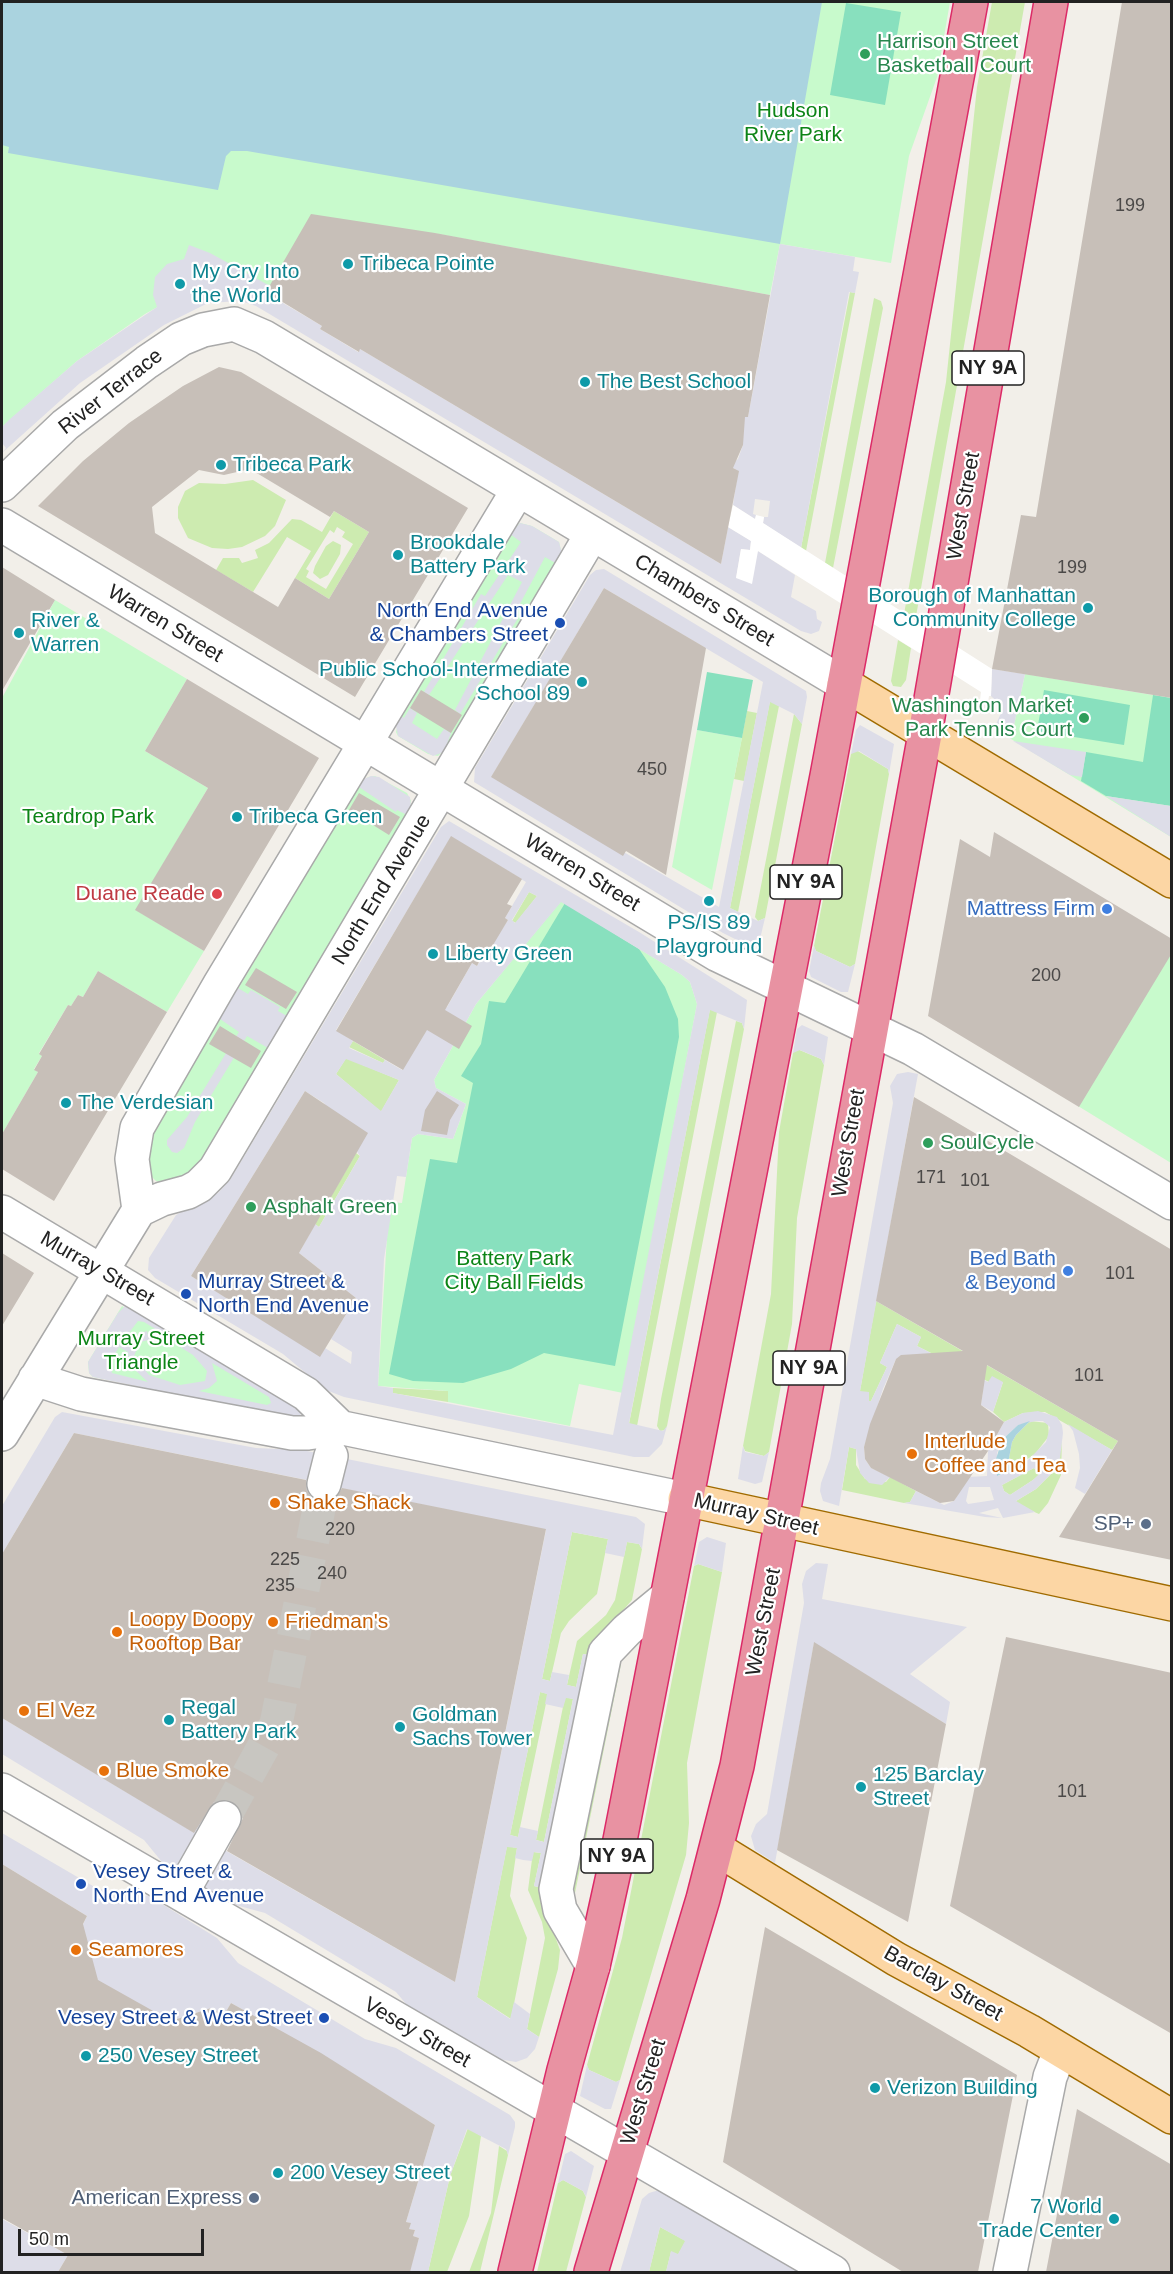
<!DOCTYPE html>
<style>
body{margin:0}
#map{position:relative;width:1173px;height:2274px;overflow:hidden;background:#f2efe9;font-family:Arial,sans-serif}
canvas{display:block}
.frame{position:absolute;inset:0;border:3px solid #222;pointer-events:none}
.scale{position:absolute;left:18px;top:2229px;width:186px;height:27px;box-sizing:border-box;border:3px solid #222;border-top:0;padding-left:8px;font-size:18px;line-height:21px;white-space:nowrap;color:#222;-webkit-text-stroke:4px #fff;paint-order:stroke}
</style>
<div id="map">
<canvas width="1173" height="2274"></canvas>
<div class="frame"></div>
<div class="scale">50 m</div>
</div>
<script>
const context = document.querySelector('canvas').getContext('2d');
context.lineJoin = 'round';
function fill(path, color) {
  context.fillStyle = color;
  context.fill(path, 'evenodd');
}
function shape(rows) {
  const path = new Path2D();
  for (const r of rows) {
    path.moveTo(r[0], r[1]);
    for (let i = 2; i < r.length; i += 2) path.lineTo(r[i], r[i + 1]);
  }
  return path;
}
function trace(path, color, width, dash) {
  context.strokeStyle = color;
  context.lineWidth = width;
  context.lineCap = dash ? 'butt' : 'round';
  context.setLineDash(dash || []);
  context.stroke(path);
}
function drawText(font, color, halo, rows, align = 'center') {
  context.font = font + ' Arial,sans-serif';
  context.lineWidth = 4.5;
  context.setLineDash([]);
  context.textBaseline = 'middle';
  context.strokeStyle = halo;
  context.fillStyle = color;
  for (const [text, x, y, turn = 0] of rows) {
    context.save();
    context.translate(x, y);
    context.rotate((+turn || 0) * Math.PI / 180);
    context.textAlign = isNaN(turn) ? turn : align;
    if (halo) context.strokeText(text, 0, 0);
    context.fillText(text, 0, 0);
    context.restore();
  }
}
fill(shape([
 [992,2,1025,2,915,622,904,614,946,382,977,87],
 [850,292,855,293,806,551,801,548],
 [874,298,881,301,883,308,833,568,825,563],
 [253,480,286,500,275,526,265,536,242,547,228,549,212,548,188,538,178,518,178,507,185,491,199,483,225,484],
 [334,511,369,532,329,599,295,578,311,551,287,537,253,592,216,570,223,558,239,558,242,563,258,558,255,550,269,543,292,519,301,520,322,532],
 [337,527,345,532,342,537,353,544,326,589,306,577,309,571,306,569,330,530,334,533],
 [333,541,341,545,340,554,328,575,320,579,313,573,315,566,326,546],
 [898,640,911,648,906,680,901,687,893,686,891,681],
 [770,701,779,706,738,912,730,908],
 [747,711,757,713,744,781,734,779],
 [794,714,802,724,765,918,758,921,755,917],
 [856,750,888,769,889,774,855,964,850,967,816,951,814,946,851,754],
 [529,892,537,896,516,923,512,921],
 [710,1009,717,1012,637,1426,629,1424],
 [736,1021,742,1023,744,1029,667,1426,665,1430,660,1431,657,1426,661,1399],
 [353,1041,385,1060,383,1063,349,1047],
 [797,1049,821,1059,824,1065,797,1218,792,1324,769,1452,764,1456,745,1451,743,1446,771,1294,779,1132,793,1053],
 [346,1058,399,1080,381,1112,336,1074],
 [356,1153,360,1156,319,1227,315,1224],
 [876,1301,1118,1441,1112,1450,1045,1412,1023,1413,1004,1422,993,1412,1003,1382,989,1382,917,1346,921,1337,897,1324,880,1363,887,1367,871,1401,869,1401,860,1391],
 [393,1388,448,1391,448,1402,392,1393],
 [1030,1421,1048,1423,1049,1436,1035,1454,1011,1470,1009,1458,1012,1442,1016,1435],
 [1062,1438,1061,1475,1048,1503,1039,1514,1018,1505,1016,1501,1036,1489,1052,1473,1061,1449],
 [849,1447,856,1449,856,1465,865,1479,886,1482,890,1477,916,1491,910,1502,904,1503,842,1490],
 [1034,1468,1039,1475,1033,1480,1010,1495,1004,1491,1002,1485],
 [572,1532,608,1539,597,1594,569,1621,561,1633,550,1681,542,1679],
 [627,1542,639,1544,642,1549,632,1600,598,1639,590,1655,583,1654,576,1687,567,1685,577,1641,606,1615,615,1600],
 [698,1564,722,1572,687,1763,689,1823,686,1855,620,2080,616,2082,589,2070,587,2065,622,1938,694,1566],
 [621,1659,621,1664,574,1898,567,1890],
 [540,1692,548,1694,518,1837,510,1835],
 [565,1697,573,1699,544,1842,536,1840],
 [507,1846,517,1848,510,1896,527,1938,511,2019,477,1997],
 [533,1852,541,1853,534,1886,542,1888,543,1903,560,1950,558,1969,539,2037,527,2029,545,1938,542,1922,528,1890],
 [468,2128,481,2136,469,2216,447,2272,428,2272,450,2176],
 [499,2146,507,2151,508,2155,480,2272,469,2272,491,2213],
 [563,2180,583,2191,586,2197,566,2272,537,2272,558,2183],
 [660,2227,686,2241,678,2255,671,2252,666,2272,649,2272]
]), '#cdebb0');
fill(shape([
 [2,2,950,2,937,77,909,156,891,263,780,244,770,295,433,233,270,286,172,299,145,314,77,361,2,427],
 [520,523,532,526,559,542,562,554,449,745,438,756,428,754,398,736,396,732,399,719,512,531],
 [55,600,187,679,145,751,208,788,136,910,204,951,167,1012,98,971,83,997,78,995,71,1006,68,1005,39,1053,42,1056,34,1069,38,1072,2,1134,2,698],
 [1025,674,1171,698,1171,837,1011,739],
 [697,730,742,738,712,890,672,867],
 [375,776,407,793,411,801,409,812,197,1166,184,1177,162,1183,156,1181,149,1174,145,1159,152,1133,361,783,368,777],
 [561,901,682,975,690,982,697,1004,623,1393,579,1384,570,1426,448,1402,448,1391,378,1386,387,1236,392,1202,402,1203,412,1138,418,1134,453,1139,466,1104,436,1088,434,1080,476,1004],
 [1171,953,1171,1163,1078,1106],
 [122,1306,301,1416,93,1377,89,1373,88,1362]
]), '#c8facc');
fill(shape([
 [846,3,901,12,885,105,830,95],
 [707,672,753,680,742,738,697,730],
 [1044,690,1130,705,1124,745,1037,731],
 [1153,695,1171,698,1171,806,1106,796,1081,781,1086,752,1143,762],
 [565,903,639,949,665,987,678,1019,679,1037,615,1366,544,1353,511,1369,463,1383,413,1381,389,1374,430,1159,457,1163,473,1083,461,1076,481,1044,489,1001,505,1003]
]), '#88e0be');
fill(shape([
 [780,244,855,257,853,271,859,272,855,293,849,292,801,548,763,523,764,517,768,517,770,501,755,499,753,514,756,515,755,519,733,505,738,471,730,466,738,459,743,445,739,416,748,417],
 [189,245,210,253,270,286,266,293,322,326,320,329,358,352,360,349,721,564,728,527,751,541,750,550,741,549,736,578,758,551,795,575,791,597,816,611,817,619,822,622,819,631,811,634,801,631,256,306,241,301,208,303,164,325,80,383,2,453,6,448,2,443,2,427,10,419,77,361,157,307,153,295,155,277,167,264,184,259],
 [520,523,532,526,559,542,562,554,557,564,545,557,514,615,518,618,460,714,455,710,522,582,508,575,429,695,424,692,481,594,485,596,521,542,510,534],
 [604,569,806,691,807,697,802,724,794,714,770,702,730,908,758,921,765,918,760,939,755,945,747,945,723,933,474,782,475,768,590,575,596,570],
 [604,588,763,682,719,907,492,776],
 [992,669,1025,674,1011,739,994,729,1001,713,999,704,991,696],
 [410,708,417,713,412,723,437,739,444,729,451,733,444,752,433,756,398,736,396,726,399,719,401,716,404,718],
 [860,725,894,744,889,774,888,769,859,751,851,754,856,730],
 [1013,741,1086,752,1082,777,1070,775],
 [371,776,379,777,410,797,411,807,407,815,397,810,396,812,359,787,364,779],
 [1106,796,1171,806,1171,837],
 [449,821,639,932,747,1000,744,1029,742,1023,710,1010,629,1423,663,1431,667,1426,662,1444,649,1457,634,1457,344,1397,326,1390,283,1354,155,1278,148,1270,149,1258,176,1215,218,1193,230,1180,441,827],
 [451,837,526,882,505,918,508,920,477,966,472,963,447,1007,442,1004,402,1070,385,1060,383,1063,349,1048,353,1041,336,1030],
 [529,892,537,896,515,923,512,920],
 [561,902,682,975,690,982,697,1004,613,1435,393,1393,393,1388,378,1386,384,1259,397,1176,406,1177,412,1138,418,1134,453,1139,466,1104,436,1088,434,1080,476,1004],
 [346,1059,399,1080,381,1111,336,1074],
 [305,1091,324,1103,360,1156,319,1227,315,1224,299,1253,356,1298,331,1339,352,1352,351,1364,325,1348,320,1356,191,1276],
 [814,946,816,951,850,967,855,964,848,992,841,992,811,977,809,971],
 [238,988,248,994,251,990,280,1007,278,1011,287,1016,268,1048,247,1036,195,1122,184,1148,177,1153,172,1152,167,1145,167,1140,187,1117,239,1032,220,1019],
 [802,1025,828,1037,824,1065,821,1059,800,1050,793,1053,797,1029],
 [908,1072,918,1074,860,1391,869,1392,869,1401,871,1401,887,1367,880,1363,897,1324,921,1337,917,1346,988,1382,992,1376,1003,1382,993,1412,981,1405,983,1391,896,1359,883,1389,864,1447,865,1459,871,1468,890,1477,882,1485,869,1483,860,1473,856,1449,849,1447,839,1506,823,1501,820,1491,821,1483,830,1459,893,1103,890,1086,897,1074],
 [127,1304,297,1403,301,1416,294,1419,93,1377,89,1373,88,1362,118,1313],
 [138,1321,144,1322,162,1333,148,1335,147,1331,138,1334,139,1337,133,1343,125,1338],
 [153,1339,172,1342,193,1355,207,1371,205,1381,180,1385,149,1375,134,1356,140,1342],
 [119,1347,128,1352,129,1360,127,1361,130,1369,134,1369,148,1382,112,1373,110,1363],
 [212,1363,269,1397,271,1403,267,1405,199,1391,209,1388,217,1381],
 [1038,1411,1057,1417,1062,1425,1063,1433,1060,1458,1052,1473,1036,1489,1016,1501,1035,1512,1003,1518,998,1508,979,1513,1002,1518,985,1517,904,1503,910,1502,916,1491,944,1505,954,1501,968,1477,987,1476,988,1451,1004,1422,1023,1413],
 [1036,1421,1043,1421,1050,1427,1046,1442,1028,1460,998,1476,997,1453,1002,1440,1018,1425],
 [1034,1468,1039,1474,1033,1480,1010,1495,1004,1491,1002,1485],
 [969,1487,990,1487,994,1500,968,1504,966,1501],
 [62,1412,256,1448,302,1450,636,1517,645,1524,642,1549,639,1544,627,1542,624,1557,605,1553,608,1539,572,1532,542,1679,550,1681,552,1672,569,1675,567,1685,576,1687,583,1654,590,1655,542,1888,534,1886,541,1853,534,1852,532,1861,523,1860,515,1858,517,1848,507,1847,477,1997,510,2019,514,2002,530,2014,527,2029,539,2037,535,2049,527,2058,516,2062,498,2059,412,2011,396,1992,265,1913,232,1904,162,1862,144,1840,2,1754,2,1718,190,1830,260,1713,307,1480,74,1433,2,1554,2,1506,55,1417],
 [311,1482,546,1530,455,1982,214,1844,262,1714],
 [540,1692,547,1694,545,1704,563,1708,566,1698,573,1699,544,1842,536,1840,538,1831,520,1827,518,1837,510,1835],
 [1068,1424,1112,1450,1085,1494,1075,1488,1080,1468,1079,1454,1073,1431],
 [743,1446,745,1452,764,1456,769,1452,762,1482,755,1484,738,1479],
 [707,1537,726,1543,722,1572,698,1564,694,1566,699,1542],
 [816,1563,828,1564,822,1599,967,1627,910,1674,950,1702,946,1724,814,1643,775,1863,755,1850,751,1836,756,1824,767,1814,804,1603,802,1584,806,1571],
 [2,1833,98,1889,149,1896,217,1938,238,1963,365,2039,396,2048,510,2115,515,2122,515,2127,508,2155,506,2149,467,2129,450,2176,428,2272,409,2272,419,2238,413,2236,415,2230,409,2229,410,2223,406,2222,435,2125,347,2070,231,2003,224,2015,211,2008,183,2017,177,2027,98,1981,79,1933,87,1916,2,1864],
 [587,2065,589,2070,616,2082,620,2080,611,2109,605,2109,580,2096],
 [571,2151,594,2166,586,2197,583,2191,563,2180,558,2183,565,2154],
 [659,2190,803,2272,666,2272,671,2251,678,2254,685,2241,660,2227,649,2272,620,2272,642,2199,649,2193],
 [2,2219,68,2255,58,2272,2,2272]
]), '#dddde8');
fill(shape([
 [2,2,822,2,780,244,247,151,231,151,226,156,218,190,8,153,9,147,2,145],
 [1030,1421,1016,1435,1012,1442,1009,1458,1011,1470,997,1476,996,1459,1002,1440,1018,1425]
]), '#aad3df');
fill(shape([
 [733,505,755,519,756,515,764,517,763,523,992,669,991,696,989,696,988,702,980,700,981,692,758,551,752,584,736,578,741,549,750,550,751,541,728,527]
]), '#fff');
fill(shape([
 [1122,2,1172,2,1172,698,992,669,1021,515,1036,517],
 [311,214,435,233,770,295,748,417,745,417,743,445,733,468,739,471,721,564,360,349,359,352,320,329,322,326,266,292],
 [219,367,241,372,468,508,355,697,38,506,83,461,129,423,183,386],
 [250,469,330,517,334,511,369,532,329,599,295,578,278,607,155,533,152,507,199,470,224,475],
 [2,567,55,600,2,691],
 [604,588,706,648,666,875,626,851,623,856,491,777],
 [187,679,319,758,204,951,135,910,208,788,145,751],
 [421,690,462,715,451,733,410,708],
 [359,793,400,817,389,835,349,810],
 [994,832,1172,939,1172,953,1079,1107,928,1016,960,839,990,857],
 [451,836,522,879,507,904,512,906,505,918,508,920,487,955,484,953,477,966,472,963,445,1010,472,1026,459,1049,427,1030,403,1070,336,1031],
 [256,968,297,992,286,1009,245,985],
 [98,971,167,1012,54,1201,2,1169,2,1134,38,1072,34,1070,42,1056,39,1054,68,1005,71,1006,78,995,83,997],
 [220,1026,261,1051,251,1068,209,1044],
 [305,1091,368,1133,299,1253,356,1298,320,1357,191,1276],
 [437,1091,459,1105,450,1120,447,1135,421,1131,425,1110],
 [914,1097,1172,1250,1172,1560,1059,1537,1118,1441,987,1365,981,1405,1004,1422,988,1451,954,1501,940,1503,871,1468,865,1459,864,1447,870,1424,896,1359,901,1355,963,1351,876,1301],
 [2,1253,34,1273,2,1326],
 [74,1433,306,1480,306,1489,311,1497,320,1502,330,1502,337,1497,342,1488,546,1529,455,1982,227,1851,243,1818,240,1809,234,1802,223,1799,214,1802,194,1833,2,1718,2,1554],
 [1006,1637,1172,1673,1172,2034,950,1906],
 [814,1642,946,1724,908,1922,777,1850],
 [2,1864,87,1916,83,1924,98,1980,171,2021,211,2008,224,2015,231,2003,321,2053,435,2125,406,2222,411,2223,409,2229,415,2230,413,2236,419,2238,410,2272,58,2272,68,2255,2,2218],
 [765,1927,1017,2075,978,2272,903,2272,723,2162],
 [1077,2109,1172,2165,1172,2272,1046,2272]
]), '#c7bfb8');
trace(shape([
 [224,1818,276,1724,324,1484]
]), '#c8c6c1', 33, [33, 16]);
const minor = shape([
 [2,485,65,425,147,362,181,339,203,330,234,324,264,337,844,684],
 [2,525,718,955,913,1049,1172,1203],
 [139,1210,132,1159,137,1128,220,984,518,490],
 [2,1212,306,1394,340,1427],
 [35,1379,81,1394,292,1433,308,1433,343,1428,685,1499],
 [2,1434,139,1210,162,1199,188,1192,199,1186,215,1170,592,534],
 [324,1484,331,1456],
 [2,1790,833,2272],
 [190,1878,224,1818],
 [593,1966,560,1910,556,1889,605,1653,627,1630,667,1597],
 [1010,2272,1050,2077,1060,2051]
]);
const major = shape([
 [844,684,1172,881],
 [685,1499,1172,1604],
 [717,1849,896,1959,1029,2031,1172,2117]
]);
const highway = shape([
 [515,2272,564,2070,593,1966,614,1871,827,776,971,2],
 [591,2272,703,1899,737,1766,925,734,1051,2]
]);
trace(minor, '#a9a9a9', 36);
trace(major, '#a06b00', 36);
trace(highway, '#dc2a67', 36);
trace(minor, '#fff', 33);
trace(major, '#fcd6a4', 33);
trace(highway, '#e892a2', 33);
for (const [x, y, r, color] of [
 [865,54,6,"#2e9e5b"],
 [348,264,6,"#0f9aa8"],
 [180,284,6,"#0f9aa8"],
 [585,382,6,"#0f9aa8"],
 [221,465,6,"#0f9aa8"],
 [398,555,6,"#0f9aa8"],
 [1088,608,6,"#0f9aa8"],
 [560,623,6,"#1a4fb4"],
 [19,633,6,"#0f9aa8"],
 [582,682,6,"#0f9aa8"],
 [1084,718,6,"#2e9e5b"],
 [237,817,6,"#0f9aa8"],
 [217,894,6,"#e0444e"],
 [709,901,6,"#0f9aa8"],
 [1107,909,6,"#3f7fe0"],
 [433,954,6,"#0f9aa8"],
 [66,1103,6,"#0f9aa8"],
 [928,1143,6,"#2e9e5b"],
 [251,1207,6,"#2e9e5b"],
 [1068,1271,6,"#3f7fe0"],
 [186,1294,6,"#1a4fb4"],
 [912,1454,6,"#e8710a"],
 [275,1503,6,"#e8710a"],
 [1146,1524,6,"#5c6f8a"],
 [273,1622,6,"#e8710a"],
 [117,1632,6,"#e8710a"],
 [24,1711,6,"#e8710a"],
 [169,1720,6,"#0f9aa8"],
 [400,1727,6,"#0f9aa8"],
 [104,1771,6,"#e8710a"],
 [861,1787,6,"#0f9aa8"],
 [81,1884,6,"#1a4fb4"],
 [76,1950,6,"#e8710a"],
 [324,2018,6,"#1a4fb4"],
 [86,2056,6,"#0f9aa8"],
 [875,2088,6,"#0f9aa8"],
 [278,2173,6,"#0f9aa8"],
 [254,2198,6,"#5c6f8a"],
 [1114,2219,6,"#0f9aa8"]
]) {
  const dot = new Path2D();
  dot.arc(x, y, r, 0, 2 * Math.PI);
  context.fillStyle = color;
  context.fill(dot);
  trace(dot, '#fff', 2);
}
drawText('18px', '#4b4948', null, [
 ["199",1130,206],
 ["199",1072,568],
 ["450",652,770],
 ["200",1046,976],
 ["171",931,1178],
 ["101",975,1181],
 ["101",1120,1274],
 ["101",1089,1376],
 ["220",340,1530],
 ["225",285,1560],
 ["240",332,1574],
 ["235",280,1586],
 ["101",1072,1792]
]);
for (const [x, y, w] of [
 [988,368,72],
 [806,882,72],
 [809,1368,72],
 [617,1856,72]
]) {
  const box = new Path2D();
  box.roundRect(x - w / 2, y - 17, w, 34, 4.5);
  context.fillStyle = '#fff';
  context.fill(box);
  trace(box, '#222', 1.5);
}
drawText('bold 20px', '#222', null, [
 ["NY 9A",988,368],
 ["NY 9A",806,882],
 ["NY 9A",809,1368],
 ["NY 9A",617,1856]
]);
drawText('21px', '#27864d', '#fff', [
 ["Harrison Street",877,42],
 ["Basketball Court",877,66],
 ["Washington Market",1072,706,"right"],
 ["Park Tennis Court",1072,730,"right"],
 ["SoulCycle",940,1143],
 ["Asphalt Green",263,1207]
], 'left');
drawText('21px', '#0c8416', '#fff', [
 ["Hudson",793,111],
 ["River Park",793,135],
 ["Teardrop Park",88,817],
 ["Battery Park",514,1259],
 ["City Ball Fields",514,1283],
 ["Murray Street",141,1339],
 ["Triangle",141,1363]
]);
drawText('21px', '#0d838f', '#fff', [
 ["Tribeca Pointe",360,264],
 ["My Cry Into",192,272],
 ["the World",192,296],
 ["The Best School",597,382],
 ["Tribeca Park",233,465],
 ["Brookdale",410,543],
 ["Battery Park",410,567],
 ["Borough of Manhattan",1076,596,"right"],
 ["Community College",1076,620,"right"],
 ["River &",31,621],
 ["Warren",31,645],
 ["Public School-Intermediate",570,670,"right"],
 ["School 89",570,694,"right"],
 ["Tribeca Green",249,817],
 ["PS/IS 89",709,923,"center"],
 ["Playground",709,947,"center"],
 ["Liberty Green",445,954],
 ["The Verdesian",78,1103],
 ["Regal",181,1708],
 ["Battery Park",181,1732],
 ["Goldman",412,1715],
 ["Sachs Tower",412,1739],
 ["125 Barclay",873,1775],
 ["Street",873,1799],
 ["250 Vesey Street",98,2056],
 ["Verizon Building",887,2088],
 ["200 Vesey Street",290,2173],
 ["7 World",1102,2207,"right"],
 ["Trade Center",1102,2231,"right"]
], 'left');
drawText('21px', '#222', '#fff', [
 ["River Terrace",111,392,-38],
 ["West Street",964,506,-80],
 ["Chambers Street",704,601,31],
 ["Warren Street",165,624,31],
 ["Warren Street",582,873,31],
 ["North End Avenue",382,890,-59],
 ["West Street",849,1143,-80],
 ["Murray Street",97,1269,30],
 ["Murray Street",756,1515,13],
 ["West Street",764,1622,-79],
 ["Barclay Street",943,1984,29],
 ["Vesey Street",417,2033,30],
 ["West Street",644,2092,-73]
]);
drawText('21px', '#164399', '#fff', [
 ["North End Avenue",548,611],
 ["& Chambers Street",548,635],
 ["Murray Street &",198,1282,"left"],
 ["North End Avenue",198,1306,"left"],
 ["Vesey Street &",93,1872,"left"],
 ["North End Avenue",93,1896,"left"],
 ["Vesey Street & West Street",312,2018]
], 'right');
drawText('21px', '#be3a42', '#fff', [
 ["Duane Reade",205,894]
], 'right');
drawText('21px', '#366cbe', '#fff', [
 ["Mattress Firm",1095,909],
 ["Bed Bath",1056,1259],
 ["& Beyond",1056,1283]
], 'right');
drawText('21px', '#c56008', '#fff', [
 ["Interlude",924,1442],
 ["Coffee and Tea",924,1466],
 ["Shake Shack",287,1503],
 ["Loopy Doopy",129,1620],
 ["Rooftop Bar",129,1644],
 ["Friedman's",285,1622],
 ["El Vez",36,1711],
 ["Blue Smoke",116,1771],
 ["Seamores",88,1950]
], 'left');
drawText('21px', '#4e5e75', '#fff', [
 ["SP+",1134,1524],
 ["American Express",242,2198]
], 'right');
</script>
